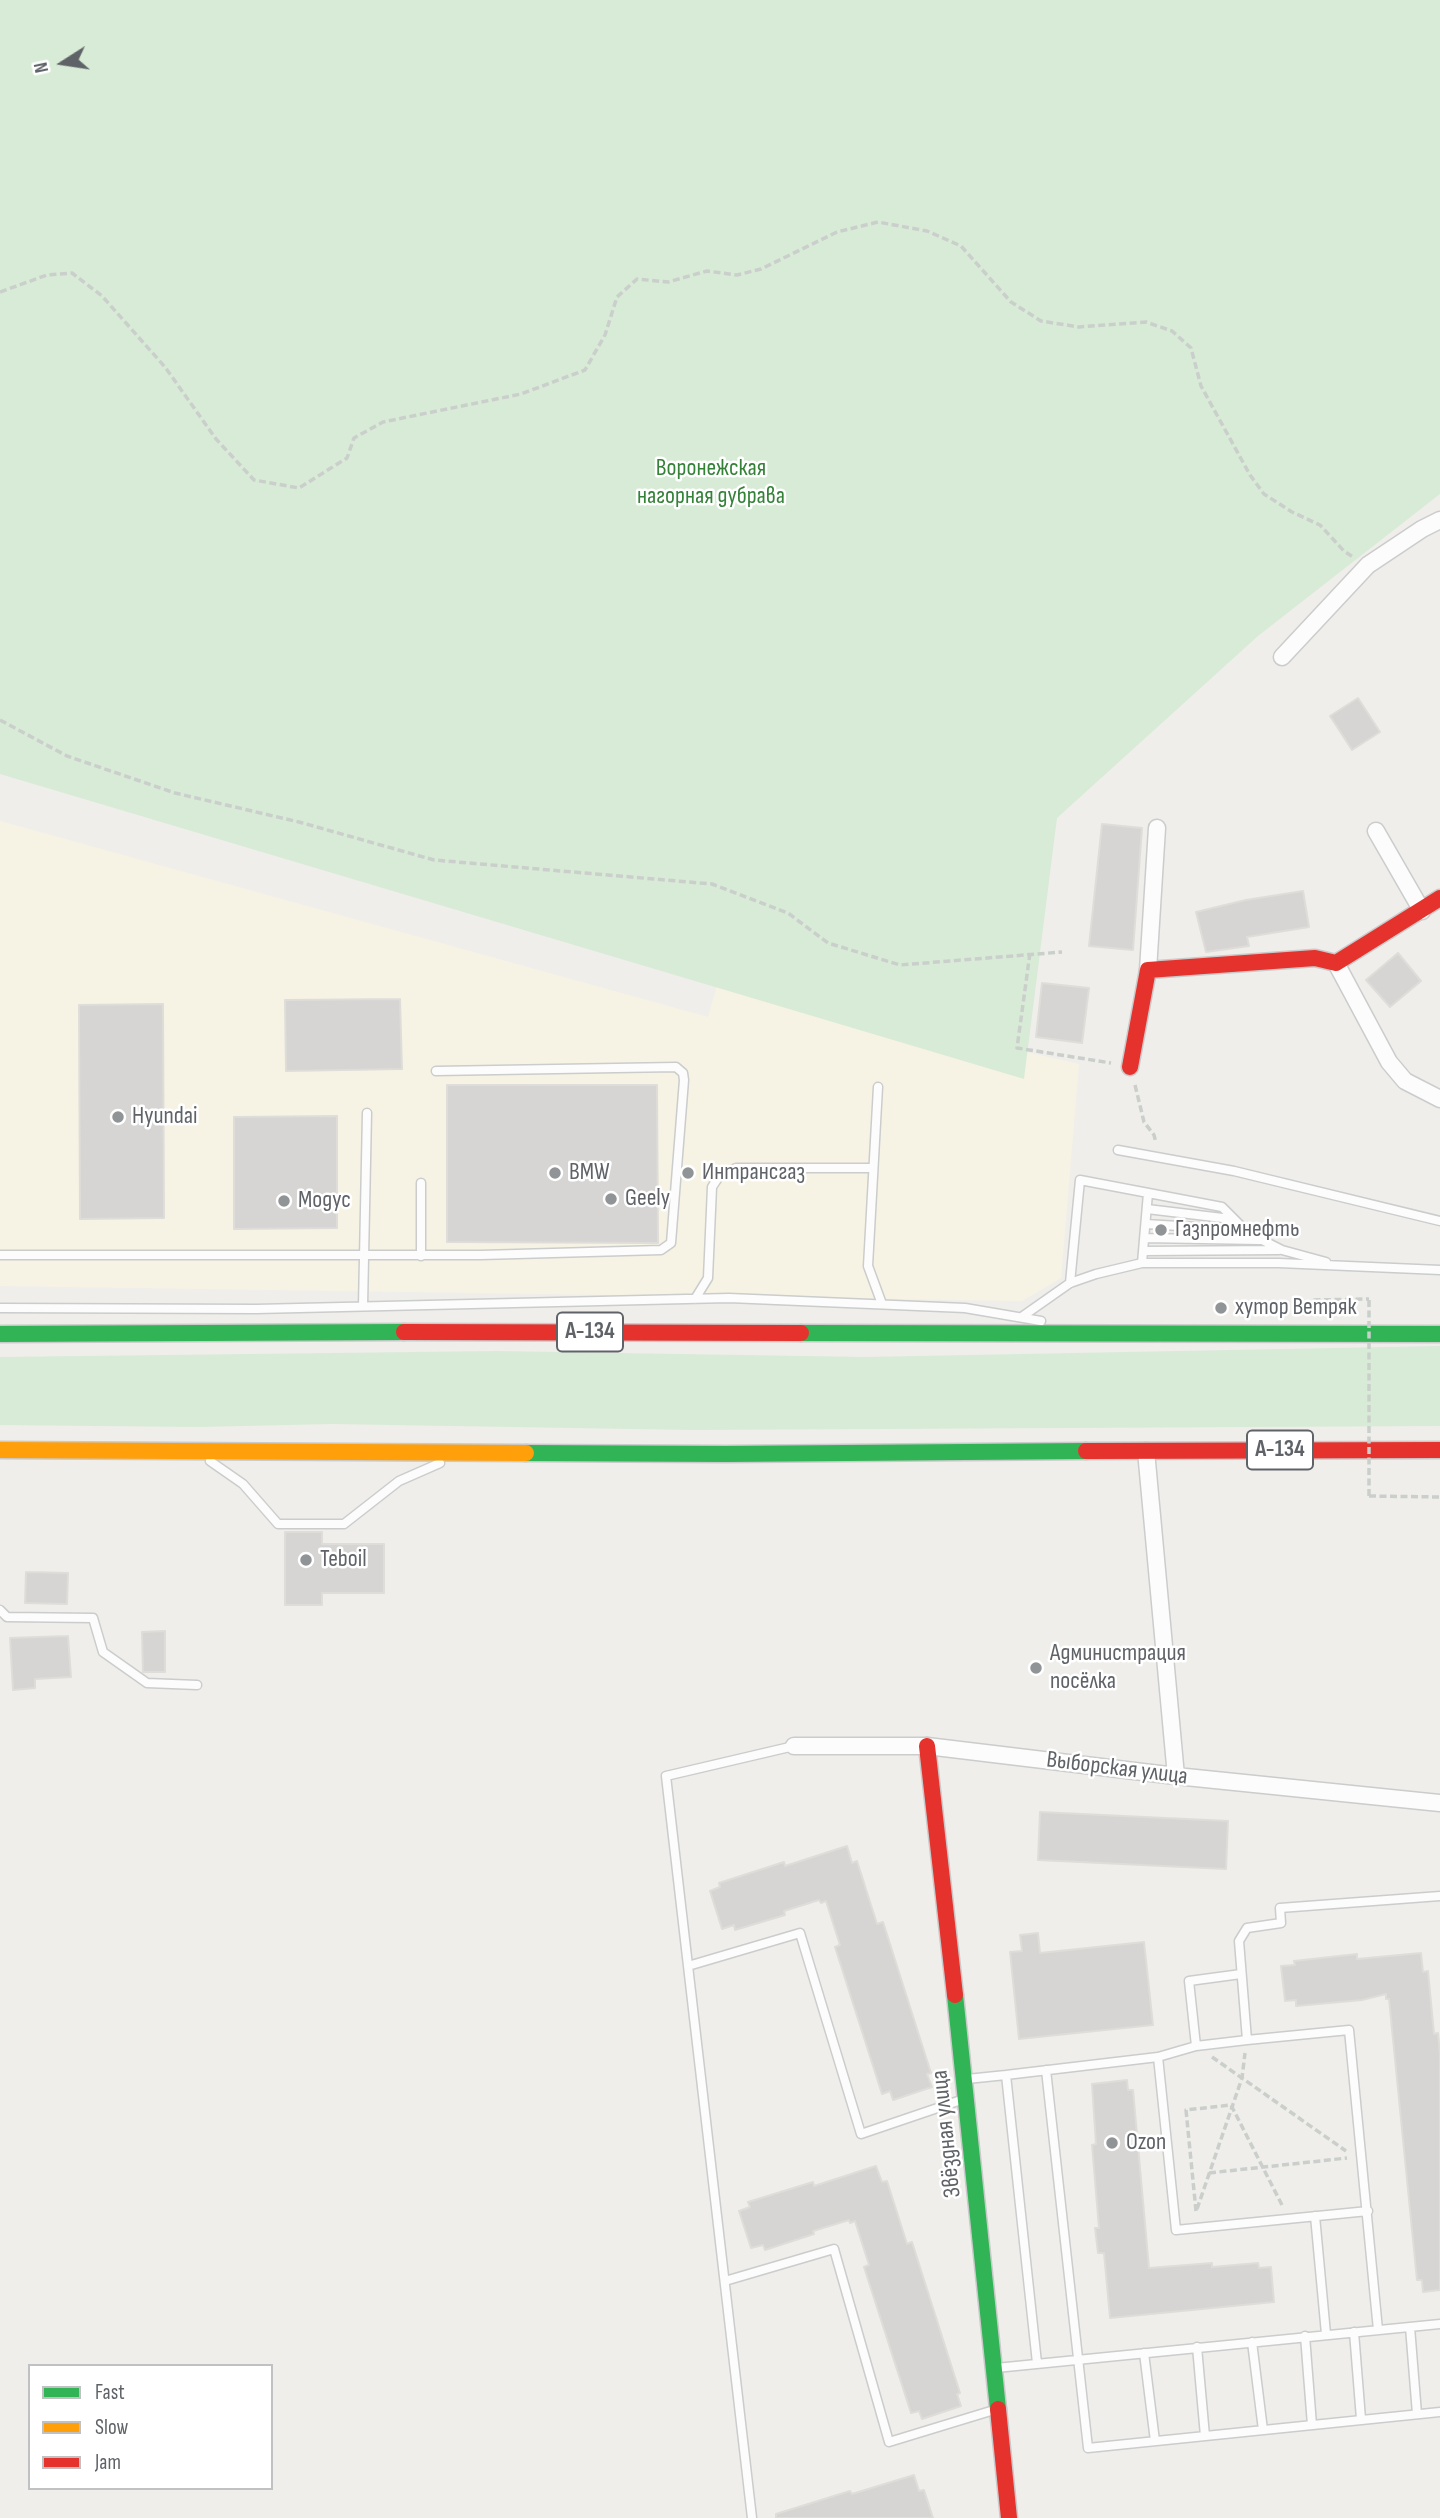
<!DOCTYPE html>
<meta charset="utf-8">
<style>
body{margin:0}
#map{position:relative;width:1440px;height:2518px;overflow:hidden;background:#efeeea;font-family:"Sofia Sans Condensed",sans-serif}
canvas{display:block}
.legend{position:absolute;left:28px;top:2364px;width:245px;height:126px;box-sizing:border-box;background:#fff;border:2px solid #bfc1c3;margin:0;padding:9px 12px;list-style:none;font-size:21px;color:#5f6368}
.legend li{display:flex;align-items:center;gap:14px;height:35px}
.legend b{width:35px;border:2px solid #bfc1c3}
.north{position:absolute;left:28px;top:28px;width:70px;height:70px;-webkit-text-stroke:5px #fff;paint-order:stroke;rotate:258deg;font-size:19px;font-weight:700;line-height:28px;text-align:center;color:#5f6368}
.north::after{content:'';display:block;margin:auto;width:24px;height:32px;background:#5f6368;clip-path:polygon(50% 0,100% 100%,50% 72%,0 100%)}
</style>
<div id="map">
<canvas width="1440" height="2518"></canvas>
<ul class="legend">
<li><b style="height:9px;background:#30b455"></b>Fast</li>
<li><b style="height:9px;background:#ff9f0a"></b>Slow</li>
<li><b style="height:9px;background:#e5322d"></b>Jam</li>
</ul>
<div class="north">N</div>
</div>
<script>
const context = document.querySelector('canvas').getContext('2d');
context.lineJoin = 'round';
function fill(path, color) {
  context.fillStyle = color;
  context.fill(path, 'evenodd');
}
function shape(rows) {
  const path = new Path2D();
  for (const r of rows) {
    path.moveTo(r[0], r[1]);
    for (let i = 2; i < r.length; i += 2) path.lineTo(r[i], r[i + 1]);
  }
  return path;
}
function trace(path, color, width, dash) {
  context.strokeStyle = color;
  context.lineWidth = width;
  context.lineCap = dash ? 'butt' : 'round';
  context.setLineDash(dash || []);
  context.stroke(path);
}
function drawText(font, color, halo, rows, align = 'center') {
  context.font = font + ' "Sofia Sans Condensed",sans-serif';
  context.lineWidth = 5;
  context.setLineDash([]);
  context.textBaseline = 'middle';
  context.strokeStyle = halo;
  context.fillStyle = color;
  for (const [text, x, y, turn = 0] of rows) {
    context.save();
    context.translate(x, y);
    context.rotate((+turn || 0) * Math.PI / 180);
    context.textAlign = isNaN(turn) ? turn : align;
    if (halo) context.strokeText(text, 0, 0);
    context.fillText(text, 0, 0);
    context.restore();
  }
}
fill(shape([
 [0,821,708,1017,718,982,1079,1064,1061,1278,1022,1301,0,1286]
]), '#f7f3e4');
fill(shape([
 [0,0,1440,0,1440,494,1258,636,1057,818,1024,1079,0,774],
 [1440,1346,1440,1426,692,1430,332,1424,198,1427,0,1425,0,1357,497,1351,865,1357]
]), '#d8ebd6');
const building = shape([
 [1358,698,1380,732,1352,750,1330,716,1358,698],
 [1102,824,1142,828,1133,950,1089,946,1102,824],
 [1303,891,1309,927,1247,937,1249,946,1206,952,1196,912,1246,900,1303,891],
 [1398,953,1421,981,1390,1007,1366,980,1398,953],
 [1042,983,1089,988,1082,1043,1036,1037,1042,983],
 [400,999,402,1069,286,1071,285,1000,400,999],
 [163,1004,164,1218,80,1219,79,1005,163,1004],
 [447,1085,657,1085,658,1243,447,1242,447,1085],
 [337,1116,337,1228,234,1229,234,1117,337,1116],
 [285,1532,322,1532,322,1544,384,1544,384,1593,322,1593,322,1605,285,1605,285,1532],
 [26,1572,68,1573,67,1604,25,1603,26,1572],
 [165,1631,165,1672,143,1672,142,1632,165,1631],
 [68,1636,71,1677,35,1679,35,1688,13,1690,10,1638,68,1636],
 [1040,1812,1228,1821,1226,1869,1038,1860,1040,1812],
 [847,1846,852,1863,857,1861,877,1924,883,1922,931,2073,927,2074,932,2087,893,2100,890,2091,882,2094,835,1947,840,1945,826,1901,821,1903,819,1900,784,1911,785,1915,735,1930,734,1925,722,1929,710,1891,720,1887,719,1883,784,1862,785,1866,847,1846],
 [1038,1933,1040,1953,1144,1942,1153,2025,1019,2039,1010,1952,1022,1951,1020,1935,1038,1933],
 [1421,1953,1423,1972,1428,1971,1434,2034,1438,2033,1440,2054,1440,2290,1423,2292,1422,2280,1417,2280,1389,1999,1386,1999,1386,1994,1362,2000,1296,2006,1296,2000,1285,2001,1281,1966,1295,1965,1294,1961,1357,1954,1357,1959,1421,1953],
 [1127,2080,1128,2090,1133,2090,1149,2268,1212,2263,1212,2267,1258,2263,1259,2268,1271,2267,1274,2302,1110,2318,1104,2253,1098,2253,1095,2228,1099,2228,1092,2145,1096,2144,1092,2084,1127,2080],
 [876,2166,882,2182,887,2181,907,2244,912,2242,960,2393,957,2394,961,2406,922,2419,919,2411,911,2413,864,2267,869,2265,855,2221,850,2223,849,2220,813,2231,814,2234,765,2250,763,2245,751,2248,739,2211,750,2207,748,2202,813,2182,814,2186,876,2166],
 [914,2475,919,2491,924,2490,933,2518,776,2518,776,2514,850,2491,852,2494,914,2475]
]);
fill(building, '#d6d5d3');
trace(building, '#deddd9', 2);
const lane = shape([
 [878,1087,868,1266,882,1304],
 [1118,1150,1234,1171,1440,1221],
 [421,1183,421,1256],
 [1147,1209,1231,1219],
 [1146,1224,1245,1230],
 [1145,1238,1259,1240],
 [1144,1251,1279,1250],
 [0,1255,481,1255,661,1250,671,1243,684,1080,683,1073,676,1067,436,1071],
 [1142,1263,1148,1193],
 [1070,1283,1080,1180,1222,1207,1245,1230,1262,1240,1282,1250,1326,1262],
 [695,1299,708,1278,712,1187,720,1175,736,1168,872,1168],
 [363,1306,367,1113],
 [0,1308,256,1309,729,1298,965,1308,1041,1321],
 [1023,1316,1070,1283,1096,1274,1142,1263,1279,1263,1440,1270],
 [210,1461,243,1484,278,1524,344,1524,399,1481,440,1463],
 [0,1610,7,1617,93,1618,103,1652,147,1683,197,1685],
 [688,1966,800,1933,861,2134,964,2099],
 [1241,1974,1189,1981,1196,2046,1247,2040],
 [1158,2057,1176,2230,1368,2211],
 [1046,2070,1088,2448,1440,2412],
 [967,2079,1006,2075],
 [1315,2216,1326,2334],
 [725,2281,834,2249,889,2442,994,2410],
 [1410,2327,1417,2414],
 [1378,2330,1349,2030,1247,2040,1239,1941,1247,1928,1281,1923,1280,1908,1440,1896],
 [1354,2332,1361,2419],
 [1305,2336,1312,2425],
 [1252,2342,1263,2430],
 [1197,2347,1205,2436],
 [1144,2353,1155,2441],
 [1037,2363,1006,2075,1158,2057,1196,2046],
 [996,2368,1440,2324],
 [752,2518,666,1776,794,1746]
]);
const street = shape([
 [1282,657,1368,565,1422,529,1440,520],
 [1376,831,1422,911],
 [1336,963,1389,1062,1405,1081,1440,1099],
 [1148,970,1157,828],
 [1146,1451,1176,1776],
 [794,1746,927,1746,1176,1776,1440,1803]
]);
const fast = shape([
 [801,1333,1440,1334],
 [0,1334,404,1332],
 [526,1453,726,1454,1086,1451],
 [955,1995,998,2409]
]);
const slow = shape([
 [0,1450,526,1453]
]);
const jam = shape([
 [1130,1067,1148,970,1315,958,1336,963,1440,898],
 [404,1332,801,1333],
 [1086,1451,1440,1450],
 [927,1746,955,1995],
 [998,2409,1009,2518]
]);
trace(lane, '#cbcccc', 11);
trace(street, '#cbcccc', 19);
trace(fast, '#cacacb', 19);
trace(slow, '#cacacb', 19);
trace(jam, '#cacacb', 19);
trace(shape([
 [0,292,47,275,72,273,102,296,165,367,216,439,254,480,299,488,347,458,354,438,383,422,521,394,585,370,605,335,617,297,637,279,668,282,707,271,737,275,761,269,837,232,878,222,927,231,961,246,1011,302,1041,321,1079,327,1146,322,1172,331,1191,348,1201,386,1250,475,1264,494,1292,512,1320,525,1344,551,1353,557],
 [0,720,67,756,175,793,299,822,434,860,712,884,788,913,828,943,900,965,1062,952],
 [1030,953,1017,1048,1111,1063],
 [1135,1085,1144,1122,1154,1135,1156,1143],
 [1313,1309,1312,1300,1369,1299],
 [1369,1496,1440,1497],
 [1212,2057,1346,2151],
 [1209,2173,1347,2158],
 [1197,2209,1242,2078,1245,2053],
 [1196,2211,1186,2110,1231,2105,1283,2207]
]), '#cacfcc', 3.5, [7, 3.5]);
trace(lane, '#fdfcfc', 8);
trace(street, '#fdfcfc', 16);
trace(fast, '#30b455', 16);
trace(slow, '#ff9f0a', 16);
trace(jam, '#e5322d', 16);
trace(shape([
 [1369,1496,1369,1299]
]), '#cacfcc', 3.5, [7, 3.5]);
for (const [x, y, r, color] of [
 [118,1117,7,"#919496"],
 [555,1173,7,"#919496"],
 [688,1173,7,"#919496"],
 [611,1199,7,"#919496"],
 [284,1201,7,"#919496"],
 [1161,1230,7,"#919496"],
 [1221,1308,7,"#919496"],
 [306,1560,7,"#919496"],
 [1036,1668,7,"#919496"],
 [1112,2143,7,"#919496"]
]) {
  const dot = new Path2D();
  dot.arc(x, y, r, 0, 2 * Math.PI);
  context.fillStyle = color;
  context.fill(dot);
  trace(dot, '#fff', 2.5);
}
for (const [x, y, w] of [
 [590,1332,66],
 [1280,1450,66]
]) {
  const box = new Path2D();
  box.roundRect(x - w / 2, y - 19.5, w, 39, 5);
  context.fillStyle = '#fff';
  context.fill(box);
  trace(box, '#5f6368', 2);
}
drawText('bold 23px', '#5f6368', null, [
 ["А-134",590,1332],
 ["А-134",1280,1450]
]);
drawText('24px', '#348238', '#fff', [
 ["Воронежская",711,469],
 ["нагорная дубрава",711,497]
]);
drawText('24px', '#5f6368', '#fff', [
 ["Hyundai",132,1117],
 ["BMW",569,1173],
 ["Интрансгаз",702,1173],
 ["Geely",625,1199],
 ["Модус",298,1201],
 ["Газпромнефть",1175,1230],
 ["хутор Ветряк",1235,1308],
 ["Teboil",320,1560],
 ["Администрация",1050,1654],
 ["посёлка",1050,1682],
 ["Ozon",1126,2143]
], 'left');
drawText('24px', '#5f6368', '#fff', [
 ["Выборская улица",1117,1769,7],
 ["Звёздная улица",947,2134,-96]
]);
</script>
